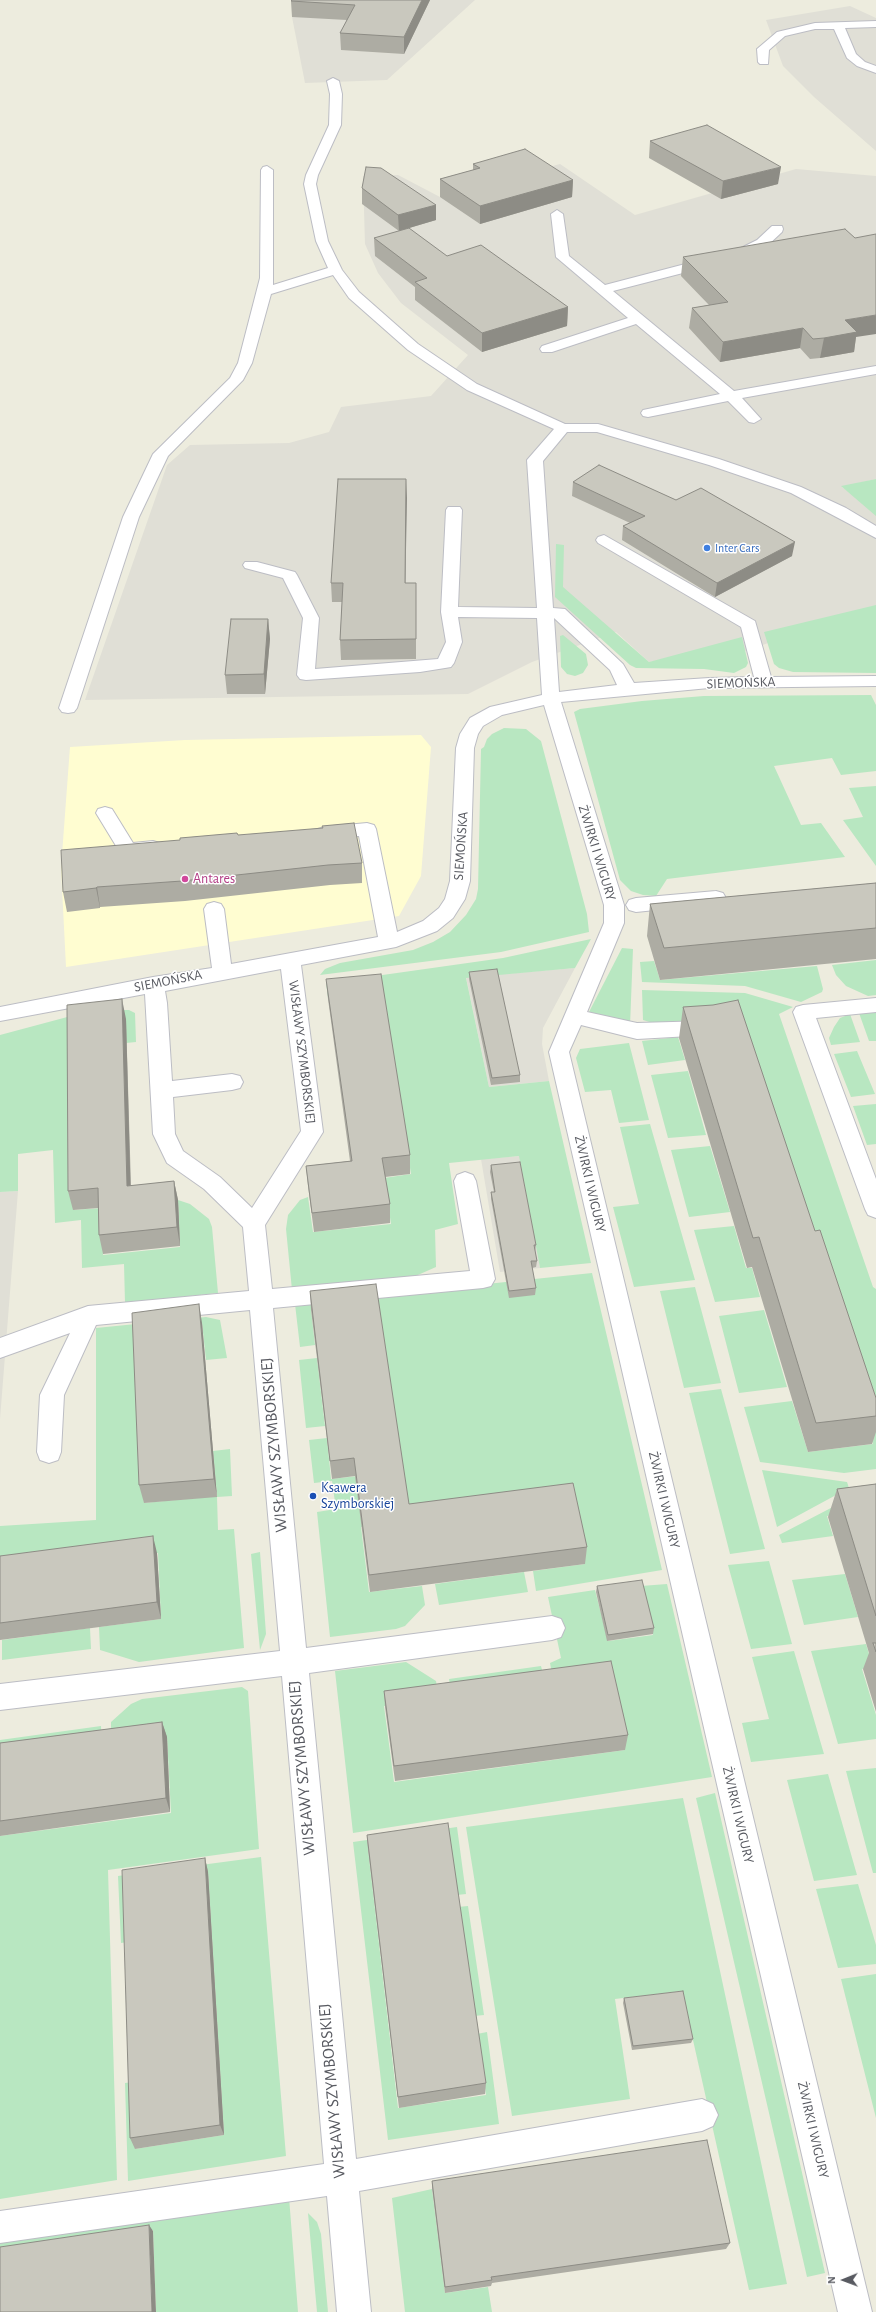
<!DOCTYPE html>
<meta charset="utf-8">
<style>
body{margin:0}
#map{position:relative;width:876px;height:2312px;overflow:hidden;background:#edecde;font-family:"Alegreya Sans",sans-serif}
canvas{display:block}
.north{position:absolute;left:824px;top:2260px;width:40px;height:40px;-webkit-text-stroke:3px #fff;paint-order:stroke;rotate:269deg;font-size:11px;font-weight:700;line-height:16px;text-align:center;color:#585a61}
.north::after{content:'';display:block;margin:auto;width:14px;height:18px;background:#585a61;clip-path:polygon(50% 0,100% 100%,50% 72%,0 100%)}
</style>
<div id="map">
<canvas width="876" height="2312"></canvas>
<div class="north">N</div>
</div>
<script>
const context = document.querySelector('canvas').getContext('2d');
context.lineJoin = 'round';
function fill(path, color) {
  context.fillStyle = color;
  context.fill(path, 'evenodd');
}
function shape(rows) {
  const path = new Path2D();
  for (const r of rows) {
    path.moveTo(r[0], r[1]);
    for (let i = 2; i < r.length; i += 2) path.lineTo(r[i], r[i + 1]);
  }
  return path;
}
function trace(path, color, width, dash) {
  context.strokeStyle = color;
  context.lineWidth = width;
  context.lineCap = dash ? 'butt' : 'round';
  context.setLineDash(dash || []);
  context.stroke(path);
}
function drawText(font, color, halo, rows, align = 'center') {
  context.font = font + ' "Alegreya Sans",sans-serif';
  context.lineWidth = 3;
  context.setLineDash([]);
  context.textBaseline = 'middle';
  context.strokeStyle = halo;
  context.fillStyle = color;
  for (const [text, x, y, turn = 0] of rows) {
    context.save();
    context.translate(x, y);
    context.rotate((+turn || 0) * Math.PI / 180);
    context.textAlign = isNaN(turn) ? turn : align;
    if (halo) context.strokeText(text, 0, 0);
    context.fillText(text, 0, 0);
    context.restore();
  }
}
fill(shape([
 [421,735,431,747,421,876,399,916,66,967,61,868,70,747,185,740]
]), '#fffdd1');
fill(shape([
 [302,0,475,0,387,80,305,83,292,17],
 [850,6,876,18,876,151,814,97,783,66,766,20],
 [560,164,635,215,796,169,876,176,876,479,842,487,876,511,876,606,745,651,649,662,616,632,532,662,468,694,85,700,167,465,190,445,289,443,329,432,341,407,431,396,468,355,401,303,378,273,365,244,363,176,398,175,440,197],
 [575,968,543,1028,542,1044,549,1081,489,1087,466,977],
 [520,1156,540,1268,500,1272,481,1159],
 [18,1191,0,1419,0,1192]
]), '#e0dfd6');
fill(shape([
 [876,479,876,516,841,486],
 [556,544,564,545,563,587,649,662,742,637,748,663,746,667,734,673,704,669,636,668,630,665,555,597],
 [876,605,876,673,793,672,779,668,774,664,764,632],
 [563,635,586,654,588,665,583,673,575,676,567,674,561,667,560,636],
 [871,695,876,705,876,771,841,775,832,758,774,766,801,825,821,823,845,857,667,879,656,896,643,895,631,891,620,880,574,712,580,709,642,701,704,696],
 [504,728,526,729,541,741,587,914,589,932,501,952,320,975,325,969,340,963,413,950,433,942,450,932,466,915,476,899,478,889,481,749,484,747,487,739,492,734],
 [876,786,876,866,843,820,863,817,849,788],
 [591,939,575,968,466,978,489,1087,549,1081,591,1263,540,1268,519,1156,449,1163,458,1224,435,1230,436,1267,411,1278,292,1290,286,1229,288,1215,300,1200,308,1197,313,1232,391,1224,384,1178,411,1174,382,993,328,998,326,983,503,958],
 [622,948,633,949,630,1026,607,1021,589,1012],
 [876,960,876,995,868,996,846,986,836,975,832,965],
 [654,961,660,980,817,966,823,989,822,992,801,1002,745,986,642,982,640,962],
 [642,990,745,993,793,1007,779,1014,873,1287,876,1289,876,1469,844,1473,760,1462,744,1407,792,1401,808,1452,873,1444,734,1032,656,1024,643,1020],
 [114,1010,129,1010,135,1013,136,1042,126,1043,126,1020,71,1025,73,1210,102,1208,103,1255,180,1247,178,1200,190,1204,209,1219,212,1227,218,1293,125,1303,124,1264,82,1268,81,1220,55,1223,53,1150,18,1154,18,1191,0,1192,0,1035,71,1016],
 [876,1011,876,1041,869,1041,859,1013],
 [850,1014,860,1042,831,1045,829,1038,834,1027,840,1018],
 [678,1037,685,1060,648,1065,642,1041],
 [629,1043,649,1120,619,1123,611,1090,585,1092,576,1058,580,1049],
 [857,1051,875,1094,851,1097,834,1054],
 [688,1071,706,1135,668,1138,651,1075],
 [876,1104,876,1144,867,1145,853,1106],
 [650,1124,695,1280,634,1287,613,1207,639,1204,620,1127],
 [710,1146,730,1212,689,1217,671,1150],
 [734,1226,746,1268,752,1268,760,1297,715,1302,694,1230],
 [592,1273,662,1570,536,1591,533,1571,585,1564,571,1500,361,1527,369,1592,422,1586,425,1605,405,1626,396,1629,330,1637,317,1512,336,1509,332,1481,314,1483,309,1440,327,1438,331,1479,403,1471,377,1302,311,1310,315,1345,300,1347,295,1304],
 [695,1287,721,1383,684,1388,660,1291],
 [764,1310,787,1387,739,1393,719,1316],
 [206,1317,220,1320,227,1358,206,1360,202,1323,135,1331,144,1503,217,1496,213,1451,230,1449,232,1496,217,1497,218,1530,234,1529,244,1648,139,1662,100,1650,99,1627,161,1619,158,1553,0,1573,0,1526,96,1520,96,1328],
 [317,1358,325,1426,306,1428,299,1360],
 [721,1389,765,1549,730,1554,689,1393],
 [762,1470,847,1482,849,1488,777,1527],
 [852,1497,876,1510,827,1516,833,1536,782,1543,779,1535],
 [260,1552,266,1634,260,1650,251,1554],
 [769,1561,792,1644,751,1649,728,1565],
 [524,1572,528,1592,439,1605,435,1584],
 [845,1574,858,1617,804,1625,792,1580],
 [667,1584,712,1777,353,1833,335,1671,406,1662,436,1681,439,1699,384,1706,394,1782,625,1750,609,1677,554,1684,550,1663,561,1658,548,1597,595,1590,608,1641,653,1635,641,1586],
 [90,1628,91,1649,2,1660,2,1640],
 [866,1644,873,1667,862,1669,876,1715,876,1739,838,1744,811,1651],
 [794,1651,824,1754,751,1762,742,1723,769,1719,752,1657],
 [541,1666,546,1685,452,1697,449,1679],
 [242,1687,248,1691,259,1849,108,1870,117,2180,0,2199,0,1836,171,1813,167,1737,111,1745,111,1722,131,1704,142,1699],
 [101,1726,102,1746,0,1760,0,1740],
 [876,1768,876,1873,873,1873,846,1771],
 [828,1774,857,1875,814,1881,787,1780],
 [715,1793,825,2273,807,2277,696,1798],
 [683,1798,787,2284,749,2290,682,1991,615,1999,630,2099,512,2116,466,1827],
 [457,1827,466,1894,457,1895,449,1837,368,1849,398,2108,486,2095,477,2034,487,2032,499,2124,388,2140,353,1842],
 [261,1857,286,2156,128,2181,125,2083,132,2082,135,2149,224,2135,208,1872,128,1942,121,1943,118,1876],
 [858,1884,876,1945,876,1964,838,1968,816,1889],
 [468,1906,484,2015,474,2016,458,1907],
 [876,1974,876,2118,841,1979],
 [432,2189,445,2293,488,2287,492,2312,405,2312,392,2198],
 [289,2197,298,2312,156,2312,153,2230,0,2254,0,2241],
 [308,2213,317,2222,321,2234,328,2312,317,2312]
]), '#b8e7c1');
const minor = shape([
 [876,21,876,27,845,28,856,54,865,62,876,66,876,73,857,66,847,58,834,29,815,29,785,36,769,50,768,64,760,64,758,62,757,49,777,32,815,23,876,21],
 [333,78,339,81,342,94,341,125,318,175,316,184,328,241,342,270,359,292,418,344,477,384,565,424,598,424,719,459,801,487,846,508,876,526,876,538,791,493,709,465,597,432,567,432,543,461,553,608,565,609,623,664,634,683,709,678,754,677,741,627,598,543,596,540,598,537,604,535,755,621,771,677,876,676,876,686,709,688,561,702,624,905,624,923,587,1012,637,1023,708,1021,715,1023,718,1028,715,1033,708,1035,637,1039,581,1025,569,1052,872,2312,838,2312,549,1052,604,923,604,905,544,705,502,715,483,726,478,734,474,748,470,881,465,899,453,918,437,931,396,947,301,965,323,1132,265,1225,272,1289,470,1271,454,1181,457,1175,465,1172,473,1175,476,1181,495,1279,491,1286,483,1288,273,1308,306,1648,552,1616,561,1619,565,1628,561,1637,552,1640,309,1673,356,2159,702,2099,713,2104,718,2115,713,2126,702,2131,359,2191,371,2312,337,2312,327,2196,0,2243,0,2211,324,2164,282,1676,0,1710,0,1684,280,1651,250,1310,96,1325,64,1395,61,1452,58,1460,49,1463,40,1460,37,1452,40,1395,70,1333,0,1358,0,1338,88,1306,249,1291,243,1227,204,1189,167,1163,153,1134,145,994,0,1021,0,1007,153,977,212,968,204,909,207,904,214,902,221,904,224,909,231,964,378,937,359,836,325,839,318,837,316,833,318,829,325,827,367,823,374,825,376,829,397,932,423,921,439,908,445,899,450,881,456,748,460,734,470,718,490,707,542,695,537,618,458,617,462,642,454,663,451,667,445,668,420,672,306,680,300,679,297,675,303,618,283,578,245,568,243,565,245,562,257,562,295,572,297,575,319,618,315,669,438,659,446,642,441,612,446,510,448,507,460,507,462,510,458,607,537,608,527,460,554,429,467,390,408,350,349,298,333,275,271,294,252,363,243,380,168,456,139,517,77,708,74,712,68,713,62,712,59,708,123,517,153,454,230,378,238,363,260,278,261,170,263,167,267,166,273,170,273,285,328,268,316,241,304,184,306,175,329,125,330,94,327,81,333,78],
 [554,618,610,670,617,685,559,692,554,618],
 [281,969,301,1131,252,1208,220,1177,183,1151,175,1134,173,1097,232,1090,240,1088,243,1082,240,1076,232,1074,172,1081,167,1003,165,991,281,969],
 [557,210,563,214,569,256,605,285,735,251,757,240,772,226,782,226,783,229,782,232,767,246,745,257,613,291,734,391,876,366,876,374,742,398,761,419,754,423,749,422,728,401,648,417,643,416,641,413,643,410,720,394,636,324,552,352,542,352,540,349,542,346,628,318,556,257,551,214,557,210],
 [105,807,112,809,133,843,153,841,160,843,162,847,160,851,128,856,121,854,96,813,98,809,105,807],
 [716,891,723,893,726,898,723,903,636,912,629,910,626,905,629,900,636,898,716,891],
 [876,998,876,1012,816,1018,876,1179,876,1218,868,1215,865,1209,793,1012,796,1007,803,1005,876,998]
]);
trace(minor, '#bcbdc4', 2);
fill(minor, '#fff');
fill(shape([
 [430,0,404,54,341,50,340,33,347,20,292,17,291,1],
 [650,141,778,184,721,199,649,158],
 [473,164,573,180,572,197,480,224,440,197,440,179,473,170],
 [362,188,436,205,436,220,399,231,362,204],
 [374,238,447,256,568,307,567,326,482,352,415,300,415,287,375,256],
 [683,257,856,337,854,352,820,358,810,359,800,348,720,362,689,328,692,308,709,305,681,276],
 [406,479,405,583,416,583,416,659,341,660,340,640,342,602,332,602,331,583],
 [573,482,792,556,715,597,622,540,623,526,630,523,572,496],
 [268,619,270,639,265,694,227,694,225,675],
 [238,835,362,863,362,883,330,885,185,901,100,907,100,908,67,912,63,892],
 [876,883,876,959,660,980,647,936,650,904],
 [469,972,520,1075,520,1082,491,1085,469,979],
 [326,979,410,1155,410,1174,385,1177,390,1204,390,1223,314,1232,308,1186,306,1166,350,1161,328,999],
 [683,1007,815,1231,876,1398,876,1432,872,1444,808,1452,752,1267,747,1268,679,1038],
 [126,1019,131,1186,174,1181,178,1200,180,1246,103,1254,99,1235,98,1208,73,1210,68,1191],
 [491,1165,536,1245,535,1252,537,1261,536,1267,532,1268,536,1288,535,1295,509,1298,491,1199,491,1192,494,1192,490,1172],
 [310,1291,409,1504,587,1547,585,1564,370,1592,355,1476,332,1479,311,1310],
 [202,1323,217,1497,144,1503,139,1485],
 [876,1484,876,1712,863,1669,869,1653,828,1517,837,1489],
 [157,1553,161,1619,0,1640,0,1556],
 [597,1586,654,1628,653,1634,607,1641,596,1592],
 [384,1691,628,1735,625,1750,395,1781,385,1707],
 [162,1722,167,1737,170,1812,0,1836,0,1743],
 [367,1835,486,2083,485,2094,399,2108,368,1849],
 [205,1858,208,1872,224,2135,135,2149,130,2138],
 [624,1998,693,2039,691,2043,632,2050,623,2003],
 [432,2181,730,2243,726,2249,492,2283,491,2286,445,2293,432,2188]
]), '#adaca3');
fill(shape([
 [422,0,430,0,404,54,404,37],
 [781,167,778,184,721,199,723,181],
 [573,180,572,197,480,224,480,206],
 [436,205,436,220,399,231,398,215],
 [568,307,567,326,482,352,482,333],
 [876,315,876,334,856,337,854,352,820,358,824,338,845,320],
 [803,328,800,348,720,362,723,342],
 [406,479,407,498,405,602,405,583],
 [795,542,792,556,715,597,717,583],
 [268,619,270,639,265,694,264,674],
 [97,887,100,907,100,908,96,888],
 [122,999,126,1019,131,1205,127,1186],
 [174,1181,178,1200,180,1246,177,1227],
 [199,1304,202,1323,217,1497,214,1479],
 [153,1536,157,1553,161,1619,157,1602],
 [162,1722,167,1737,170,1812,166,1798],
 [205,1858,208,1872,224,2135,220,2125],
 [149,2225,153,2231,156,2312,152,2312]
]), '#8d8c85');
const building = shape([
 [292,0,422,0,404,37,340,33,355,5,291,1,292,0],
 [707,125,781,167,723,181,650,141,707,125],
 [525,149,573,180,480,206,440,179,480,168,473,164,525,149],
 [366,167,381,168,436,205,398,215,362,188,366,167],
 [409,228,447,256,481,245,568,307,482,333,415,282,427,278,374,238,409,228],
 [845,229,855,238,876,234,876,315,845,320,857,332,824,338,813,339,803,328,723,342,692,308,728,302,683,257,845,229],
 [599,465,676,500,701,488,795,542,717,583,623,526,645,516,573,482,599,465],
 [338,479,406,479,405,583,416,583,416,639,340,640,343,583,331,583,338,479],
 [231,619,268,619,264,674,225,675,231,619],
 [354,823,362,863,328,865,182,881,97,887,96,888,63,892,61,850,180,840,180,838,237,833,238,835,323,828,322,826,354,823],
 [876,883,876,928,664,948,650,904,876,883],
 [497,969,520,1075,492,1078,469,972,497,969],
 [381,974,410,1155,382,1158,390,1204,312,1213,306,1166,352,1161,326,979,381,974],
 [122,999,127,1186,174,1181,177,1227,99,1235,98,1188,68,1191,67,1005,122,999],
 [738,1000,815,1231,820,1230,876,1398,876,1416,816,1423,759,1237,753,1238,683,1007,713,1005,738,1000],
 [520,1162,536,1245,534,1245,537,1261,531,1261,536,1288,509,1291,491,1192,495,1192,491,1165,520,1162],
 [376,1284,409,1504,573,1483,587,1547,369,1575,354,1458,330,1461,310,1291,376,1284],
 [199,1304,214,1479,139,1485,132,1313,199,1304],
 [876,1484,876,1616,837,1489,876,1484],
 [153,1536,157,1602,0,1623,0,1556,153,1536],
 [642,1580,654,1628,608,1635,597,1586,642,1580],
 [873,1643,876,1643,876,1652,873,1643],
 [611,1661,628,1735,394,1766,384,1691,611,1661],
 [162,1722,166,1798,0,1821,0,1743,162,1722],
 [448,1823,486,2083,398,2097,367,1835,448,1823],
 [205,1858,220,2125,130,2138,122,1870,205,1858],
 [683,1991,693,2039,633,2046,624,1998,683,1991],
 [707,2140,730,2243,491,2277,492,2280,445,2287,432,2181,707,2140],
 [149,2225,152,2312,0,2312,0,2247,149,2225]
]);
fill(building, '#c9c8be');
trace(building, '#8d8c85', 1);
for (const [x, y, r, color] of [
 [707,548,4,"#3f7fe0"],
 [185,879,4,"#d1479c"],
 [313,1496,4,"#1a4fb4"]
]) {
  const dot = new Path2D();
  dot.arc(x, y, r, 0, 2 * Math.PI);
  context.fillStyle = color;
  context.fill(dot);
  trace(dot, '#fff', 1.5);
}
drawText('12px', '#366cbe', '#fff', [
 ["Inter Cars",715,548]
], 'left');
drawText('14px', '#585a61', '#fff', [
 ["SIEMOŃSKA",741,683,-2],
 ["SIEMOŃSKA",461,846,-86],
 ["ŻWIRKI I WIGURY",597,853,73],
 ["SIEMOŃSKA",168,981,-11],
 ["WISŁAWY SZYMBORSKIEJ",302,1052,83],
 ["ŻWIRKI I WIGURY",590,1184,77],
 ["ŻWIRKI I WIGURY",664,1500,77],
 ["ŻWIRKI I WIGURY",738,1815,77],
 ["ŻWIRKI I WIGURY",813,2130,77]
]);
drawText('14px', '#b23c85', '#fff', [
 ["Antares",193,879]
], 'left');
drawText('14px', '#164399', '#fff', [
 ["Ksawera",321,1488],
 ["Szymborskiej",321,1504]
], 'left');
drawText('17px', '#585a61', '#fff', [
 ["WISŁAWY SZYMBORSKIEJ",274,1445,-95],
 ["WISŁAWY SZYMBORSKIEJ",302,1768,-95],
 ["WISŁAWY SZYMBORSKIEJ",332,2091,-95]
]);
</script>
